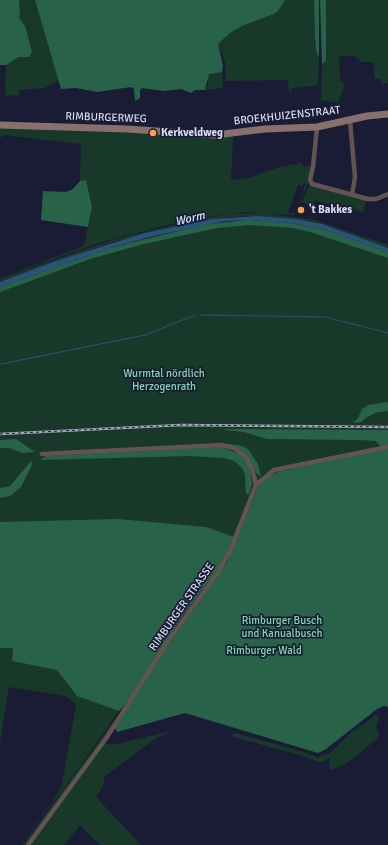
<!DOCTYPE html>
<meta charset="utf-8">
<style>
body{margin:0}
canvas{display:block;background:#1a1c35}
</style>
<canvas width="388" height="845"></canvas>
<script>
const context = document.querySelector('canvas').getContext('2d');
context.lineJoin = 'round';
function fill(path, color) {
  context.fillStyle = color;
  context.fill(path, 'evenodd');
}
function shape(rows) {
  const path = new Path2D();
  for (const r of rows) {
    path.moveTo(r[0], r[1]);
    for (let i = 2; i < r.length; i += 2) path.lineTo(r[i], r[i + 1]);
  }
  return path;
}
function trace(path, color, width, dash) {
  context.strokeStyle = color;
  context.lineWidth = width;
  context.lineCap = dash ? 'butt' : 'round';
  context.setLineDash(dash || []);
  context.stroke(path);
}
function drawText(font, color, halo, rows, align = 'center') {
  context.font = font + ' Signika,sans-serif';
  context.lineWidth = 3.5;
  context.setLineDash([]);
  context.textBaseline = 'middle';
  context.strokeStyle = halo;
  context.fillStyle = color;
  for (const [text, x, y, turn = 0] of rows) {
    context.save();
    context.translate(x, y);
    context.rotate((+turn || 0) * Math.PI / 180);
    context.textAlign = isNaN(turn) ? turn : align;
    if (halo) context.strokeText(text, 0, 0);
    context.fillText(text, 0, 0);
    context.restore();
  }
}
fill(shape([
 [19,0,35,0,59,81,44,88,19,90,19,96,5,95,6,65,19,57,27,57,21,23,19,18,20,11],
 [285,0,314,0,315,37,316,50,319,58,318,85,293,88,289,93,288,80,226,81,225,61,218,44,230,33,242,26,274,14,278,11],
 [326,0,388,0,388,83,381,84,381,79,375,79,373,62,362,62,355,56,339,56,340,80,345,85,338,103,321,100,322,64,326,61],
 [211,72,222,72,223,88,205,90,208,85,208,75],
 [0,127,233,134,231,180,248,178,280,167,302,163,303,167,312,166,309,181,294,215,246,212,191,219,101,242,0,278,84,246,92,207,86,180,80,181,81,144,4,135,0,138],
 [303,183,306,184,295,213,288,213,298,185,303,186],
 [310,185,366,200,363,212,315,201,313,206,302,202],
 [264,213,315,220,388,245,388,248,322,224,303,220,258,216,230,217,195,223,121,240,53,262,0,282,0,279,22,271,115,239,199,219,231,214],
 [267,218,388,250,388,698,184,710,120,725,122,714,31,838,25,845,23,845,122,710,117,707,97,703,119,711,65,787,20,845,53,801,62,785,76,704,65,696,9,687,0,742,0,648,14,648,12,661,31,664,64,636,0,643,0,285,97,249,199,223],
 [376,714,379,719,376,726,379,735,377,739,348,762,332,770,329,765,330,757,323,762,318,762,303,756,230,736,236,733,307,753,319,758,319,756,330,753,352,732,366,723],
 [173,731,156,738,105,776,102,788,96,797,141,845,100,845,80,825,64,845,30,845,104,743,112,745]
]), '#18392a');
fill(shape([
 [0,0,19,0,20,11,19,18,25,26,32,52,29,57,19,57,6,65,0,65],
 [35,0,285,0,278,11,274,14,242,26,230,33,218,44,223,66,222,72,209,74,205,90,195,90,191,93,181,89,164,91,142,88,140,90,140,98,135,101,134,89,131,87,97,92,76,88,61,89],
 [314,0,319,0,319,58,316,50,315,37],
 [320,0,326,0,326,61,322,64],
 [86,180,92,207,88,227,41,220,43,191,66,192,73,189,80,181],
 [247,220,290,223,322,229,388,252,388,258,310,232,293,228,250,225,217,228,140,245,90,259,0,292,0,287,110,248,203,225],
 [388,402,388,411,378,412,367,417,361,422,353,423,358,418,362,409,368,405],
 [225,429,388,430,388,445,381,447,376,441,360,440,267,439,244,432,226,430],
 [16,439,35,452,22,453,9,448,0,448,0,440],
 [225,444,239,445,248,449,258,464,261,477,257,474,244,452],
 [222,447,240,454,250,467,252,484,249,494,246,494,245,475,242,468,234,461,224,458,190,456,40,460,46,456],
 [388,448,388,707,384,706,377,709,326,749,318,753,185,713,117,732,115,728,163,653,227,562,258,487,268,477,277,472],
 [31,461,32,465,21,487,10,496,0,498,0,488,10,486],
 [118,519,206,527,234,537,222,563,178,622,134,694,119,711,77,696,57,670,12,661,13,648,0,648,0,522]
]), '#286349');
fill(shape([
 [258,216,296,219,322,224,388,248,388,252,322,229,290,223,247,220,226,221,153,236,110,248,0,287,0,282,53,262,145,233,213,219]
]), '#2b5377');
trace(shape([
 [201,315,325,317,388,333],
 [1,364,145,335,195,315]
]), '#2b5377', 1);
trace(shape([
 [350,121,355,177,352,195],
 [317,127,313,167,310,180,312,184,368,199,376,199,388,194],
 [42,454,222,445,234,448,244,455,252,468,256,485],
 [28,845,107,737,169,640,218,572,230,551,256,485,274,470,388,447]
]), '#635351', 4.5);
trace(shape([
 [0,125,127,129,215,135,265,129,317,127,367,116,388,114]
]), '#89706d', 7);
const rail = shape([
 [0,434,181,425,388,427]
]);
trace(rail, '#a5a7bb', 2.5);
trace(rail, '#1a1c35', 1, [3]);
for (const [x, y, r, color] of [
 [153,133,4,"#f7a248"],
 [301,210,4,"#f7a248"]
]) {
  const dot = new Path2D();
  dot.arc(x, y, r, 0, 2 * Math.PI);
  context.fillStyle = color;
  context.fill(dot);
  trace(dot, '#1a1c35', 1.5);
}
drawText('11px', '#d8dbed', '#1a1c35', [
 ["BROEKHUIZENSTRAAT",287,116,-6],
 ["RIMBURGERWEG",106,118,2],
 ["RIMBURGER STRASSE",182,607,-55]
]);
drawText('bold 11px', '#d8dbed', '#1a1c35', [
 ["Kerkveldweg",161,133],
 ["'t Bakkes",309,210]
], 'left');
drawText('11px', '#7fd8ad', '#1a1c35', [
 ["Wurmtal nördlich",164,374],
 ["Herzogenrath",164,387],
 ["Rimburger Busch",282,621],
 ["und Kanualbusch",282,634],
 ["Rimburger Wald",264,651]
]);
drawText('italic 12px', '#cce4fc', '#1a1c35', [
 ["Worm",190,219,-13]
]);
</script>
